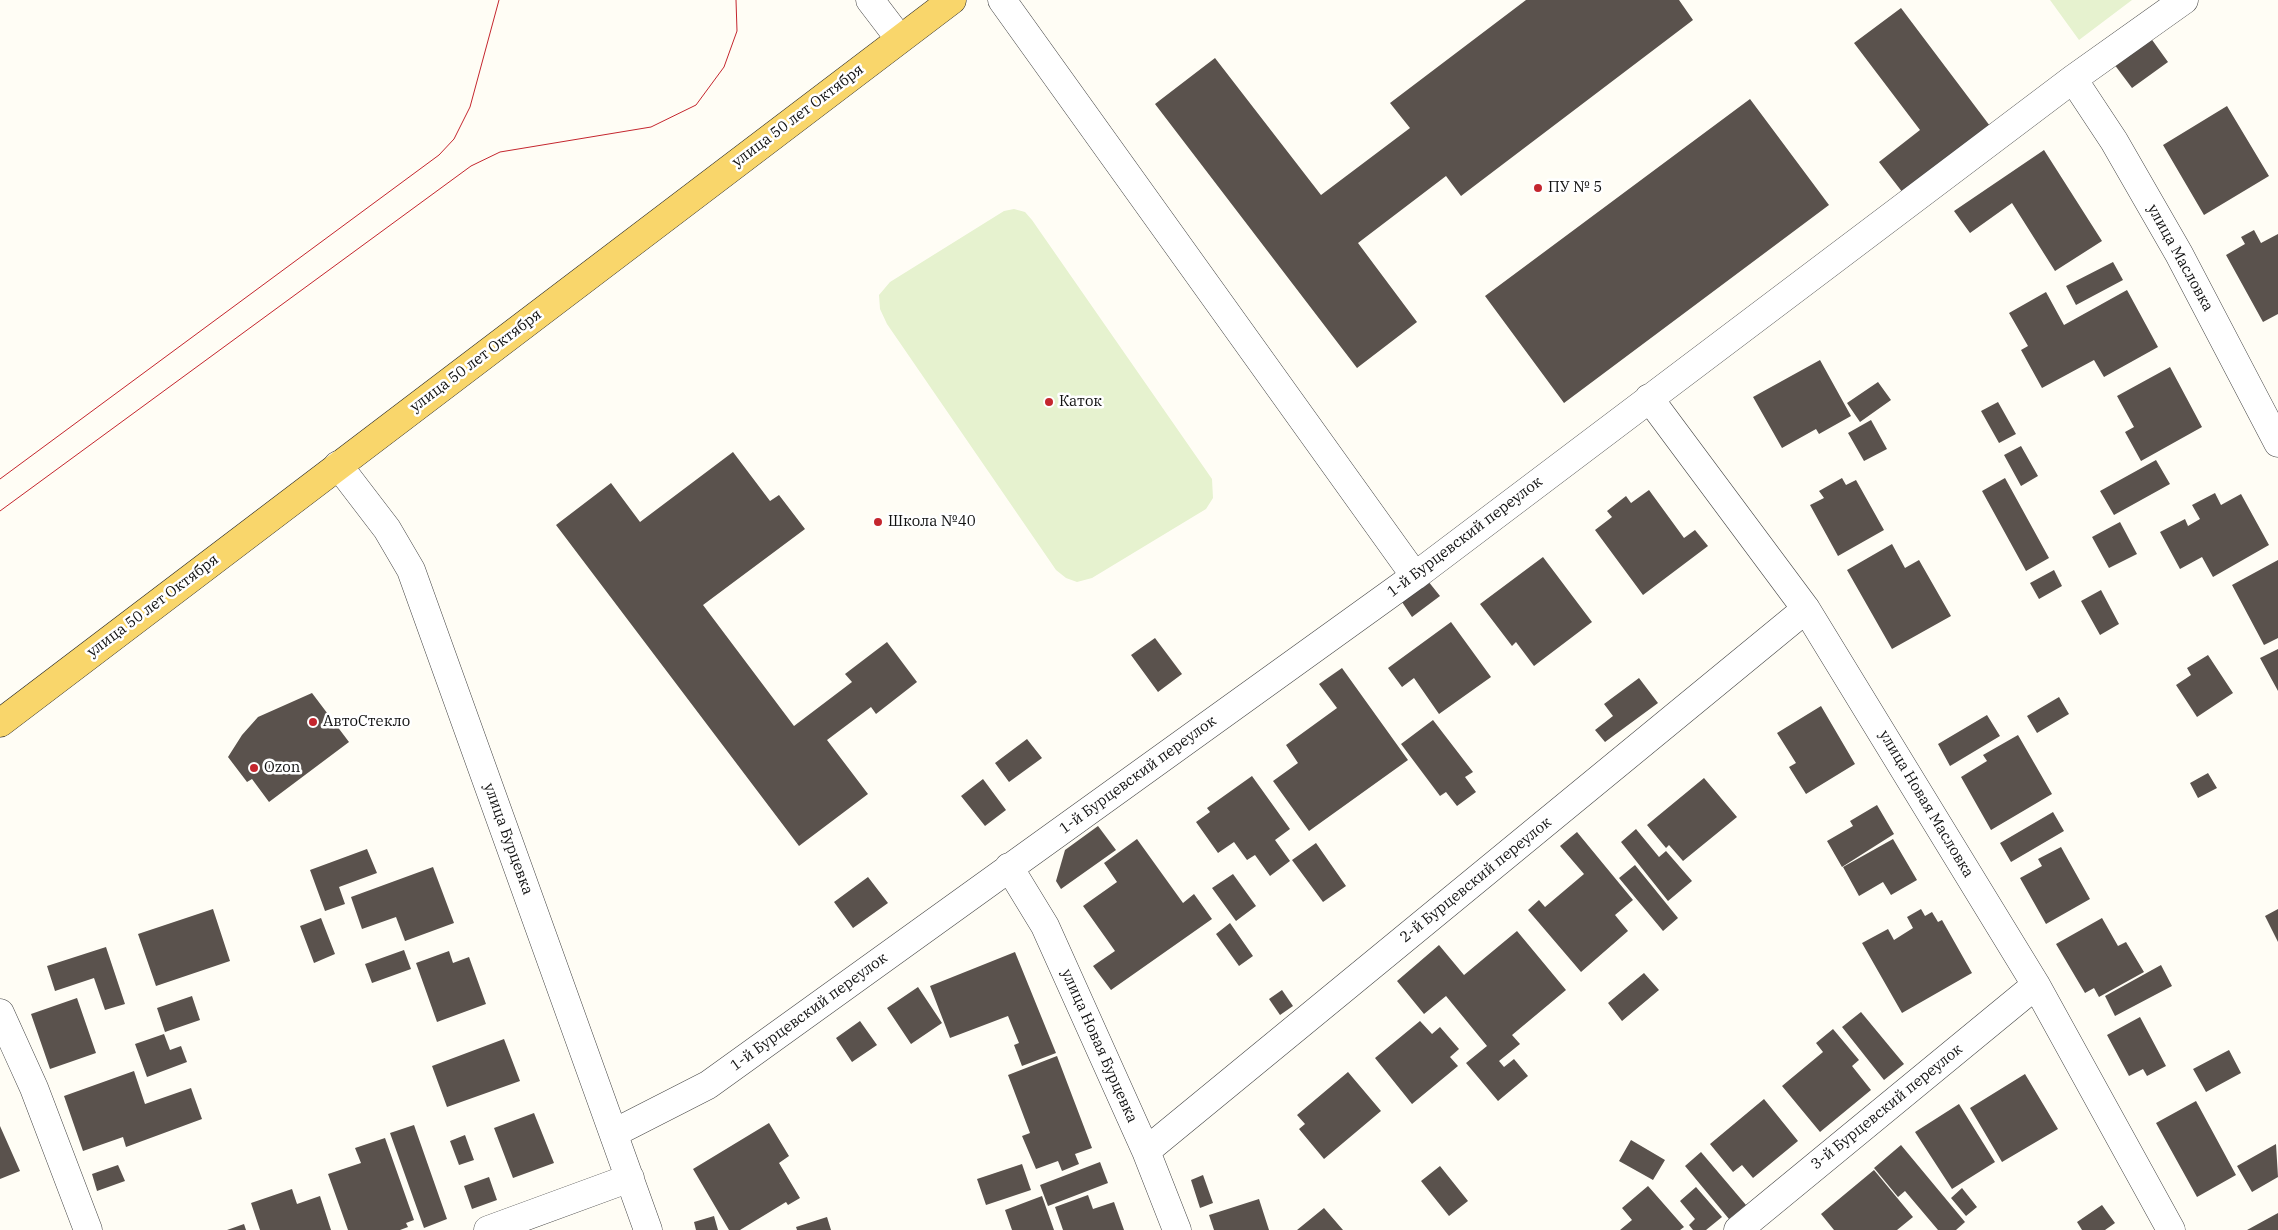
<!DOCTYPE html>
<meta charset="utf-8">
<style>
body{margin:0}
canvas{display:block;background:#fffdf5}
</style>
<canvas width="2278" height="1230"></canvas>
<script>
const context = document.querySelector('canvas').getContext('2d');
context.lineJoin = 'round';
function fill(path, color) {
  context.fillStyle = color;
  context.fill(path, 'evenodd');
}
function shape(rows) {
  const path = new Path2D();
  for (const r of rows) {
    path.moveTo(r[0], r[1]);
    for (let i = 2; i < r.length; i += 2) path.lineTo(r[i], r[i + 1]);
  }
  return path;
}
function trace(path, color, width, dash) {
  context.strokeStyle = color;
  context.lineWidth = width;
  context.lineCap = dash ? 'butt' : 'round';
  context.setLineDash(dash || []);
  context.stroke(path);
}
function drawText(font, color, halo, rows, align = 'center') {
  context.font = font + ' "IBM Plex Serif",serif';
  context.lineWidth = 5;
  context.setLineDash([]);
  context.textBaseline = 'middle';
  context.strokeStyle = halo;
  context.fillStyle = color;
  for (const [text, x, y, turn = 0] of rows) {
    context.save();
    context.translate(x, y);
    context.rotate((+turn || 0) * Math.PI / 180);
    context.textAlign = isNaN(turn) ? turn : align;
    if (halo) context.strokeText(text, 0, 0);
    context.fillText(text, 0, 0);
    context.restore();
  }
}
fill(shape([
 [2050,0,2132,0,2079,40],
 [1014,209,1025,212,1032,220,1212,479,1213,498,1206,509,1092,578,1077,582,1066,578,1056,570,887,324,880,309,879,295,890,282,1004,211]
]), '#e6f2cf');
fill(shape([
 [1526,0,1679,0,1693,20,1461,196,1446,176,1358,243,1417,322,1357,368,1155,104,1215,58,1321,195,1410,128,1390,103],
 [1901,8,1990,126,1903,193,1879,162,1920,130,1854,43],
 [2150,37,2168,62,2132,88,2114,64],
 [1750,99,1829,205,1564,403,1485,296],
 [2227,106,2269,176,2204,215,2163,145],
 [2044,150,2102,241,2055,271,2012,203,1970,233,1954,211],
 [2254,230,2261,243,2278,234,2278,314,2263,322,2226,255,2245,244,2241,237],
 [2113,262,2123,280,2076,305,2066,286],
 [2127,290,2158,347,2104,377,2094,360,2042,388,2021,350,2028,346,2009,313,2046,292,2064,325],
 [1820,360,1851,416,1819,434,1816,429,1782,448,1753,397],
 [2170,367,2202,427,2141,461,2125,432,2134,427,2117,396],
 [1878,382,1891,400,1860,422,1847,403],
 [1998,402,2016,434,1999,443,1981,411],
 [1871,420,1887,449,1864,461,1848,433],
 [2021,446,2038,476,2021,486,2004,455],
 [733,452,770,501,779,495,805,529,703,605,794,726,852,682,845,674,887,642,917,682,876,714,871,707,827,740,868,794,799,846,556,525,611,483,640,522],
 [2156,460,2170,484,2114,515,2100,491],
 [1842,478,1846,485,1856,480,1884,530,1838,556,1810,505,1824,498,1819,491],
 [2005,478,2049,558,2026,571,1982,491],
 [1649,490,1684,538,1695,530,1708,546,1643,595,1595,530,1612,517,1607,511,1626,496,1631,503],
 [2215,493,2221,505,2241,494,2269,545,2213,577,2202,557,2180,569,2160,532,2185,519,2188,526,2200,519,2192,505],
 [2120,522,2137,554,2109,568,2092,537],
 [1892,544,1905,568,1919,560,1951,616,1892,649,1847,570],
 [1543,557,1592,622,1534,666,1516,642,1512,646,1480,604],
 [2278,560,2278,638,2264,645,2232,585],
 [2054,570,2062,586,2039,599,2030,583],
 [1424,576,1440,596,1412,617,1398,596],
 [2101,590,2119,624,2100,635,2081,601],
 [1451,622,1491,677,1439,714,1414,678,1402,687,1388,668],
 [1155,638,1182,674,1158,692,1131,655],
 [2278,649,2278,691,2260,658],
 [2208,655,2233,693,2197,717,2176,685,2191,675,2187,668],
 [1342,668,1408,760,1309,831,1273,781,1298,763,1286,745,1337,708,1319,684],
 [1639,678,1658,703,1605,742,1595,730,1613,716,1604,704],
 [312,693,349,742,269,802,252,779,247,782,228,757,242,735,258,717],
 [2059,697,2069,714,2037,733,2027,716],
 [1821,706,1855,764,1806,794,1789,767,1796,763,1777,733],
 [1987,715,2000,736,1950,766,1938,744],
 [1433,720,1473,772,1465,777,1476,792,1457,806,1446,792,1440,796,1401,744],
 [2018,735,2052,794,1991,830,1961,777,1987,761,1983,755],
 [1027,739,1042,758,1009,782,995,763],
 [2208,773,2217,788,2198,798,2190,783],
 [1252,776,1290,829,1275,840,1290,861,1270,876,1255,855,1247,860,1234,842,1218,853,1196,822,1210,812,1207,808],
 [1704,778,1737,817,1683,861,1669,845,1666,848,1647,825],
 [983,779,1006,810,985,826,961,796],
 [1877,805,1894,834,1842,867,1827,841,1853,826,1850,821],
 [2053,812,2064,831,2011,862,2000,843],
 [1098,826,1116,850,1061,889,1056,881,1065,850],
 [1636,829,1659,857,1666,851,1692,881,1668,901,1621,842],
 [1577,832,1633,900,1615,915,1628,931,1581,972,1528,910,1539,900,1545,907,1584,874,1560,846],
 [1137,839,1183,903,1194,894,1212,919,1111,990,1093,966,1115,951,1083,906,1117,882,1104,863],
 [1893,839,1917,880,1891,895,1883,882,1859,896,1843,867],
 [1316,843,1346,886,1323,902,1292,860],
 [2061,847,2090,899,2046,924,2020,878,2042,866,2038,859],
 [367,849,377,873,339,887,345,904,325,911,310,870],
 [1635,865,1678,918,1663,931,1619,878],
 [433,867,454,923,405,941,396,917,362,929,351,897],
 [1233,874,1256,906,1236,921,1212,888],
 [868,877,888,903,853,928,834,902],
 [213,909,230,961,156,986,138,934],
 [1921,909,1925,916,1932,912,1938,922,1942,920,1972,973,1902,1013,1862,943,1888,929,1894,940,1913,928,1907,917],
 [2278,909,2278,942,2265,916],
 [321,918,335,954,314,963,300,926],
 [2102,918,2118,946,2126,942,2144,972,2099,997,2094,988,2085,993,2056,944],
 [1230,923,1253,956,1239,966,1216,934],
 [1517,931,1566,990,1512,1035,1520,1044,1499,1061,1504,1067,1514,1059,1528,1076,1498,1101,1466,1063,1487,1046,1446,996,1424,1014,1397,981,1439,945,1464,975],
 [106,947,125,1004,105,1010,94,978,55,991,47,966],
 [404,950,411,969,372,983,365,964],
 [449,951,453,963,469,957,486,1004,437,1022,416,963],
 [1015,952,1056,1053,1022,1066,1014,1045,1019,1043,1008,1016,950,1038,930,986],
 [2161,965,2172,986,2115,1016,2105,996],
 [1644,973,1659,990,1622,1021,1608,1003],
 [918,987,942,1023,911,1044,887,1008],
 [1282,990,1293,1006,1280,1015,1269,999],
 [192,996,200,1020,165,1032,157,1008],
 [77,998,96,1053,50,1069,31,1014],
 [1861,1012,1904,1064,1884,1080,1842,1027],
 [2140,1017,2166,1066,2147,1076,2143,1069,2129,1076,2107,1035],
 [860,1021,877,1045,852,1062,836,1038],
 [1420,1021,1432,1034,1440,1027,1459,1049,1450,1057,1458,1066,1412,1104,1375,1058],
 [1833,1029,1859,1060,1852,1066,1871,1090,1820,1132,1782,1086,1823,1052,1816,1043],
 [164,1034,170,1050,181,1046,187,1062,147,1077,135,1044],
 [504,1039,520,1081,447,1107,432,1066],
 [2229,1050,2241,1073,2206,1092,2193,1069],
 [1057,1056,1092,1148,1075,1154,1079,1164,1062,1171,1058,1161,1036,1169,1022,1136,1030,1133,1008,1075],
 [134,1071,145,1104,191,1088,202,1119,126,1147,123,1137,83,1151,64,1096],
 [1348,1072,1381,1111,1324,1159,1299,1129,1305,1124,1297,1115],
 [2025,1074,2058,1129,2002,1162,1970,1108],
 [1764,1099,1798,1141,1753,1178,1742,1165,1733,1172,1710,1144],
 [2196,1101,2236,1175,2197,1197,2156,1123],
 [1959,1104,1995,1162,1952,1189,1915,1132],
 [534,1113,554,1163,513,1178,494,1128],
 [769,1123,789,1156,779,1163,800,1198,788,1205,786,1202,740,1230,729,1230,693,1169],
 [414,1125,447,1219,424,1228,390,1133],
 [0,1126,20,1171,0,1179],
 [465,1135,474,1160,459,1165,450,1141],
 [385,1138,414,1220,406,1223,408,1227,400,1230,348,1230,328,1174,361,1163,355,1148],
 [1631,1140,1665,1160,1653,1180,1619,1161],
 [2276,1144,2278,1177,2252,1192,2237,1166],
 [1901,1145,1965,1222,1956,1230,1938,1230,1905,1191,1898,1197,1874,1168],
 [1701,1152,1746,1205,1729,1219,1685,1166],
 [1100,1162,1108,1183,1048,1206,1040,1185],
 [1022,1164,1031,1190,986,1205,977,1179],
 [118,1165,125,1181,97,1191,92,1174],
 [1440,1166,1468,1201,1449,1216,1421,1181],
 [1874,1170,1913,1217,1897,1230,1834,1230,1821,1214],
 [1203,1175,1213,1203,1200,1208,1191,1180],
 [489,1177,497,1200,472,1209,464,1186],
 [1648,1186,1684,1227,1680,1230,1620,1230,1632,1220,1622,1208],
 [1696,1187,1722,1217,1706,1230,1693,1230,1689,1225,1695,1219,1680,1201],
 [1962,1188,1977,1207,1966,1216,1951,1198],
 [292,1189,297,1204,320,1196,331,1230,260,1230,251,1203],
 [1088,1195,1093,1209,1114,1202,1124,1230,1063,1230,1055,1207],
 [1042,1196,1054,1230,1012,1230,1005,1210],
 [1259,1199,1269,1230,1214,1230,1209,1215],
 [2102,1205,2115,1223,2105,1230,2082,1230,2077,1222],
 [1324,1208,1343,1230,1297,1230],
 [2278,1213,2278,1230,2247,1230],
 [714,1216,718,1230,696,1230,694,1222],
 [827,1217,831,1230,797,1230,796,1227],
 [244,1224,246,1230,227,1230]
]), '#5a524d');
const minor = shape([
 [870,0,899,38],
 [1002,0,1415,576],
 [2073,79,2114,141,2179,254,2278,443],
 [1649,398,1806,609,2036,985,2171,1230],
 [338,465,387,529,411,570,648,1230],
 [1009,867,1045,926,1146,1151,1177,1230],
 [0,1013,34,1088,88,1230],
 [614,1133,708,1085,1415,576,2073,79,2184,0],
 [1146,1151,1806,609],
 [488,1230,630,1178],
 [1738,1230,2036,985]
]);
const major = shape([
 [0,723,952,0]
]);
trace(minor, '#444', 29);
trace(major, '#222', 29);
trace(minor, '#fff', 28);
trace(major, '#f9d66b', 28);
trace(shape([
 [0,479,439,155,454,139,470,107,499,0],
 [0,511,471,166,500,152,651,127,696,105,724,67,737,31,736,0]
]), '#c4262e', 1);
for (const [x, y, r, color] of [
 [1538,188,5,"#c4262e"],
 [1049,402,5,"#c4262e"],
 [878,522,5,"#c4262e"],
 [313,722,5,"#c4262e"],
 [254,768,5,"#c4262e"]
]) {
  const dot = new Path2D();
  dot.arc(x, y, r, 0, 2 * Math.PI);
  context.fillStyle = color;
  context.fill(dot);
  trace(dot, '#fff', 2);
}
drawText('15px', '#111', '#fff', [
 ["улица 50 лет Октября",798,116,-37],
 ["улица Масловка",2180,258,61],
 ["улица 50 лет Октября",476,361,-37],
 ["1-й Бурцевский переулок",1465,537,-37],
 ["улица 50 лет Октября",153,606,-37],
 ["1-й Бурцевский переулок",1138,775,-36],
 ["улица Новая Масловка",1926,804,59],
 ["улица Бурцевка",508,839,70],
 ["2-й Бурцевский переулок",1476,880,-39],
 ["1-й Бурцевский переулок",809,1012,-36],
 ["улица Новая Бурцевка",1099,1046,66],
 ["3-й Бурцевский переулок",1887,1107,-39]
]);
drawText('15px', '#111', '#fff', [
 ["ПУ № 5",1548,188],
 ["Каток",1059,402],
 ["Школа №40",888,522],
 ["АвтоСтекло",323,722],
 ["Ozon",264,768]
], 'left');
</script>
